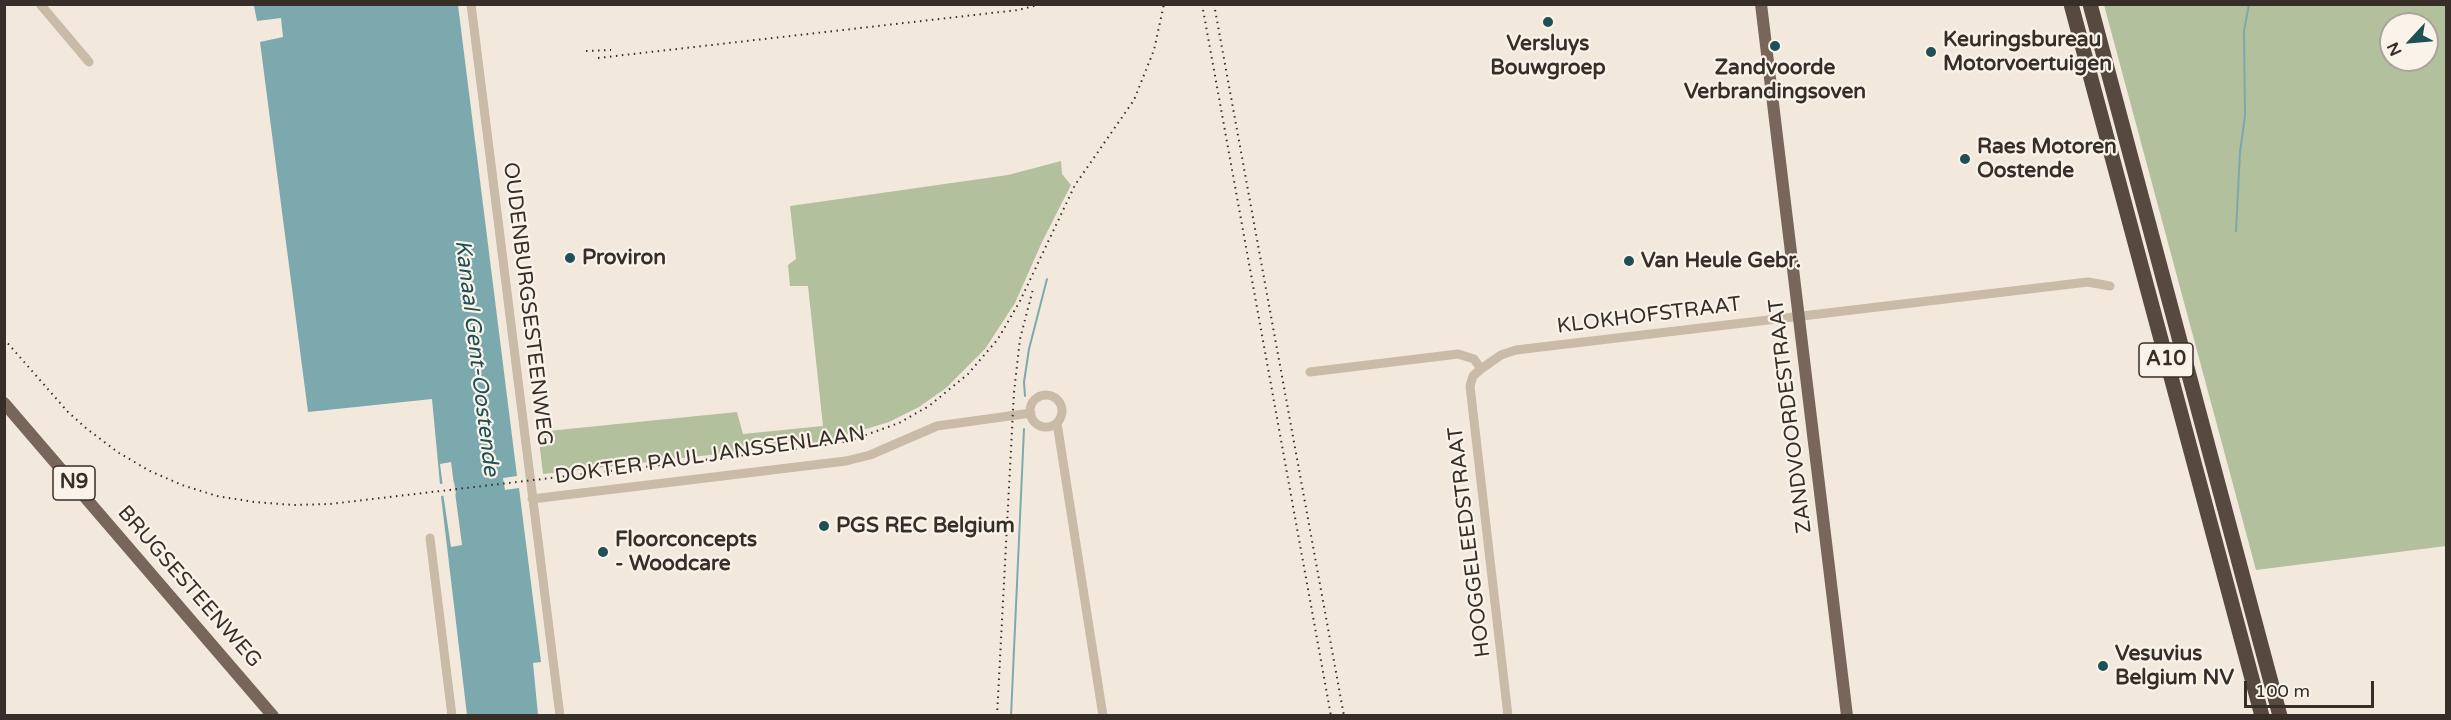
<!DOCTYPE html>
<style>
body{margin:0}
#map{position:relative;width:2451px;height:720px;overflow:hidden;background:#f2e9dc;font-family:"Varela Round",sans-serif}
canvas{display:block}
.frame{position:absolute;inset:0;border:6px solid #372e28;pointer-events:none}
.north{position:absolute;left:2379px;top:12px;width:60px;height:60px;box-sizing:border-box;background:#f9f3e9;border:2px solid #aba49c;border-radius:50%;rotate:244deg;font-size:16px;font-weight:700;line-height:24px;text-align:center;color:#372e28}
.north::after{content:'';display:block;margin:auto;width:21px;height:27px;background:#1f5057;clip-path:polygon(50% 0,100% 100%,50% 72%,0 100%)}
.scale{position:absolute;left:2244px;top:681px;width:130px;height:27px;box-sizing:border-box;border:3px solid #372e28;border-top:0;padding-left:8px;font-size:18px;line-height:21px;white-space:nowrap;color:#372e28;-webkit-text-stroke:4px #f9f3e9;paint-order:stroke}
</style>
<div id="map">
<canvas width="2451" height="720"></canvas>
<div class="frame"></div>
<div class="north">N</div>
<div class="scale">100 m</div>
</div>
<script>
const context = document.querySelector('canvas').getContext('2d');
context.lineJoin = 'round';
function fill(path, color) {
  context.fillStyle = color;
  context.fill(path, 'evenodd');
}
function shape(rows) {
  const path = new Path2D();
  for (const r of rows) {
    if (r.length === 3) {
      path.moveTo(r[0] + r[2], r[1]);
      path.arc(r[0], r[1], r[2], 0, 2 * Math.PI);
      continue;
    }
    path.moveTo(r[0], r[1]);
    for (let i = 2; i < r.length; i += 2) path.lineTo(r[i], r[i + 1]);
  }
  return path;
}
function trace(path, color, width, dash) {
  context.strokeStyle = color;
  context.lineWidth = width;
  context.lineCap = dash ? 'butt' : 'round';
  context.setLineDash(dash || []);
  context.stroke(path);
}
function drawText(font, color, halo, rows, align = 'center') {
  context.font = font + ' "Varela Round",sans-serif';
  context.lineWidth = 4.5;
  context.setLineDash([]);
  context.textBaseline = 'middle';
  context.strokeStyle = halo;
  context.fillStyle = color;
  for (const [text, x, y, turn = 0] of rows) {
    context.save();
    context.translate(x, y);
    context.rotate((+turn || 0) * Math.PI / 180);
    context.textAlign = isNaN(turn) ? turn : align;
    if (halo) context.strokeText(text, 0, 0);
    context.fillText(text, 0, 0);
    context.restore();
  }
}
fill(shape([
 [2104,5,2446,5,2446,546,2256,570],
 [2391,24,2427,24,2427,60,2391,60],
 [1061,161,1062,174,1071,185,1042,242,1015,303,985,349,946,388,919,407,889,422,823,442,543,474,538,432,737,412,743,434,823,426,808,286,790,286,788,265,796,259,790,206,1008,175]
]), '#b2c09d');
fill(shape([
 [265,4,458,5,517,476,503,478,505,490,519,488,541,662,533,663,538,715,467,715,441,496,456,494,454,482,440,484,432,399,308,412,260,42,283,37,281,18,257,21,254,6]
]), '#7ca9ae');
fill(shape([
 [451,462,462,545,451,547,443,493,453,492,452,486,443,487,440,464]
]), '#f2e9dc');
trace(shape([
 [2236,231,2240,152,2245,116,2244,31,2249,4],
 [1025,396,1024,382,1029,349,1047,279],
 [1011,716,1024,429]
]), '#7ca9ae', 2);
trace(shape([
 [40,4,89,62],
 [471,4,560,716],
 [1481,369,1473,376,1470,386,1508,716],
 [1310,372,1458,354,1474,359,1481,369,1501,355,1516,350,2088,282,2110,286],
 [1046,411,16],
 [1057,423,1103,716],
 [532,499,846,461,870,455,937,426,1031,413],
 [430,538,452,716]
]), '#cabaa8', 9);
trace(shape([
 [1761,4,1847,716],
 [4,403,273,716]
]), '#78665a', 12);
trace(shape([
 [2071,4,2262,716],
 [2090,4,2280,716]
]), '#574940', 15);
trace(shape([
 [1202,4,1331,716],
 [1214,4,1344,716],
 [586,51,611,50],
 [598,58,1018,10,1042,4],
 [4,339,68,412,87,429,119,453,150,471,182,485,217,496,254,502,294,505,330,504,814,447,849,441,899,423,929,406,968,374,998,339,1020,301,1075,185,1134,100,1154,50,1164,4],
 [997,716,1014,392,1020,339,1033,289]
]), '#372e28', 2, [1.5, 4.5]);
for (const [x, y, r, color] of [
 [1548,22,6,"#1f5057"],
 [1775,46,6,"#1f5057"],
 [1931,52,6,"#1f5057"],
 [1965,159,6,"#1f5057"],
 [570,258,6,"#1f5057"],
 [1629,261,6,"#1f5057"],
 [824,526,6,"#1f5057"],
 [603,552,6,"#1f5057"],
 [2103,666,6,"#1f5057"]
]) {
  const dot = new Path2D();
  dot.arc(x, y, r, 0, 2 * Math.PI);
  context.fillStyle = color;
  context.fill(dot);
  trace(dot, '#f9f3e9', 2);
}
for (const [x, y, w] of [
 [2166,360,54],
 [74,483,42]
]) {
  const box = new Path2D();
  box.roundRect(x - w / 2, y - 17, w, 34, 4.5);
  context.fillStyle = '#f9f3e9';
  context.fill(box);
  trace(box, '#372e28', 1.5);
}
drawText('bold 20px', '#372e28', null, [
 ["A10",2166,360],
 ["N9",74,483]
]);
drawText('bold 21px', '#372e28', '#f9f3e9', [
 ["Keuringsbureau",1943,40],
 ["Motorvoertuigen",1943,64],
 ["Versluys",1548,44,"center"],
 ["Bouwgroep",1548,68,"center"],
 ["Zandvoorde",1775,68,"center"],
 ["Verbrandingsoven",1775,92,"center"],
 ["Raes Motoren",1977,147],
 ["Oostende",1977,171],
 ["Proviron",582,258],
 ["Van Heule Gebr.",1641,261],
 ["PGS REC Belgium",836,526],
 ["Floorconcepts",615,540],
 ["- Woodcare",615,564],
 ["Vesuvius",2115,654],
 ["Belgium NV",2115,678]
], 'left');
drawText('21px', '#372e28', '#f9f3e9', [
 ["OUDENBURGSESTEENWEG",527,304,83],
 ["KLOKHOFSTRAAT",1649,316,-7],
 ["ZANDVOORDESTRAAT",1791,416,-97],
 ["DOKTER PAUL JANSSENLAAN",710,456,-8],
 ["HOOGGELEEDSTRAAT",1470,542,-97],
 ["BRUGSESTEENWEG",189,587,49]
]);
drawText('italic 22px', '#1f5057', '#f9f3e9', [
 ["Kanaal Gent-Oostende",476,358,83]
]);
</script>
